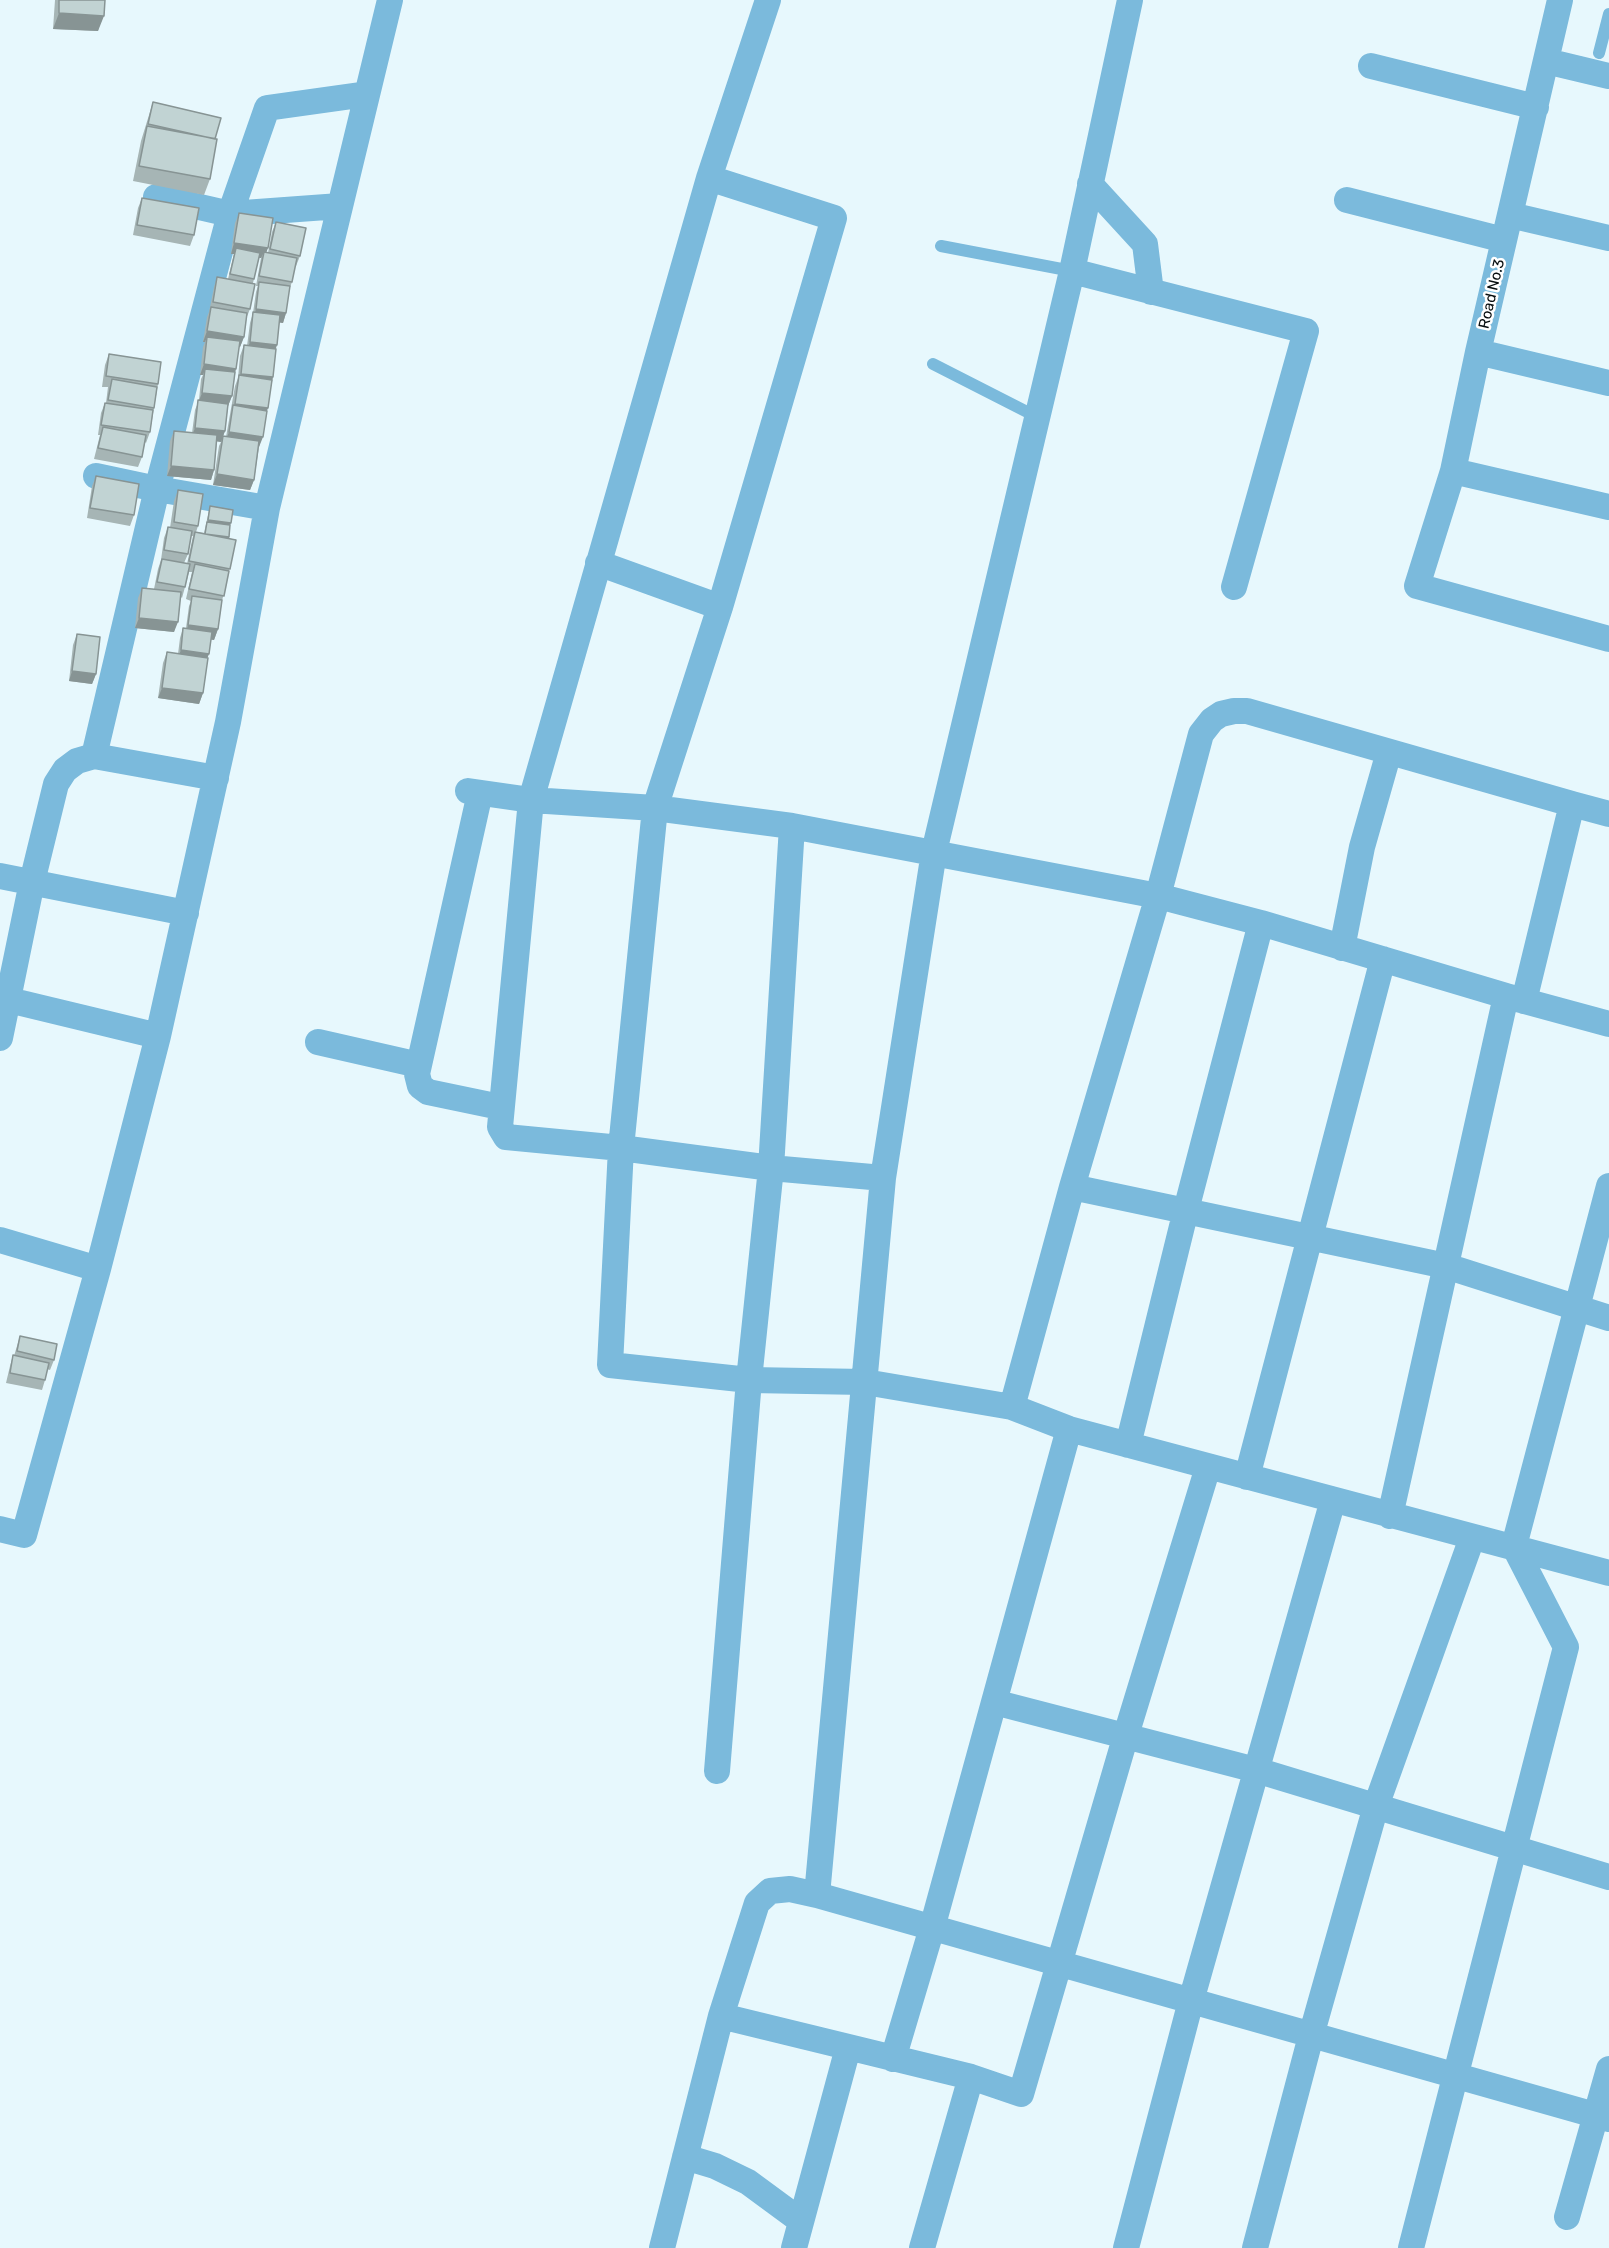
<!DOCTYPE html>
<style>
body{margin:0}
canvas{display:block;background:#e7f8fd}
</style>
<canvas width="1609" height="2248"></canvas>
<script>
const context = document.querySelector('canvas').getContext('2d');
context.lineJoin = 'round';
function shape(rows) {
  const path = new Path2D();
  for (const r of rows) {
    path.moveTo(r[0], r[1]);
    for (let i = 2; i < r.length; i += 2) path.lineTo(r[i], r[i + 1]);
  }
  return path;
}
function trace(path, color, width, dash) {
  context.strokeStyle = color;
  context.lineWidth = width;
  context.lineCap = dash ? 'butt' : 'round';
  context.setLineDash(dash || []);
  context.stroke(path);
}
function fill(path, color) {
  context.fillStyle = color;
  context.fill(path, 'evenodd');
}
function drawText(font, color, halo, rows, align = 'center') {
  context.font = font + ' Rubik,sans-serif';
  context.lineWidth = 5;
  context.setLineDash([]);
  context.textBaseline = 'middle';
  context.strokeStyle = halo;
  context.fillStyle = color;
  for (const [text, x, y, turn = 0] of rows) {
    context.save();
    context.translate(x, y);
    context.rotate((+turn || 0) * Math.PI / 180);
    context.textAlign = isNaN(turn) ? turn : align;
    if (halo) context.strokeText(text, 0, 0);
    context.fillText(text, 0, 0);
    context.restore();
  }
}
trace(shape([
 [1599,53,1609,14],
 [941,246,1072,271],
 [933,364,1037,417]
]), '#7bbadc', 12);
trace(shape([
 [768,0,709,178,531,800,500,1127,506,1137,621,1148,771,1168,883,1178],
 [1560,0,1478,352,1453,471,1417,586,1609,639],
 [1546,61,1609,76],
 [1371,66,1536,107],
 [709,178,834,218,720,607,655,808,621,1148,610,1365,749,1380,865,1382,1012,1407,1069,1429,1609,1573],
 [1090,184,1145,244,1151,292],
 [156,197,230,214,267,108,367,94],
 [1347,200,1504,240],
 [1510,215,1609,238],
 [1072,271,1306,331,1234,587],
 [1478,352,1609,383],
 [1453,471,1609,507],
 [96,476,157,489,230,214,340,206],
 [598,563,720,607],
 [94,756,157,489,267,508],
 [468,791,531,800,655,808,792,826,1158,896,1072,1187,1446,1266,1609,1318],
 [480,793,417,1074,420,1086,428,1092,500,1107],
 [0,876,186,913],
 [1342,948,1362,847,1389,752],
 [1506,996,1261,923,1158,896,1201,734,1212,720,1221,714,1234,711,1247,711,1572,804],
 [0,998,158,1036],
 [1524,1001,1572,804,1609,814],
 [0,1038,32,882,56,784,65,770,77,761,94,756,216,778],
 [318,1042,419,1065],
 [0,1240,98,1269],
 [1012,1407,1072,1187],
 [1128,1445,1186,1210,1261,923],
 [1247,1477,1383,959],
 [1390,1516,1506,996,1609,1024],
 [0,1529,24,1535,98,1269,158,1036,228,722,267,508,390,0],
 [994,1702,1256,1770,1609,1877],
 [717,1771,749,1380,771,1168,792,826],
 [817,1895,883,1178,934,852,1072,271,1130,0],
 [721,2016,971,2077,1021,2094,1126,1735,1208,1467],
 [893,2059,932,1928,1069,1429],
 [685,2157,715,2166,748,2182,801,2221],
 [1567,2217,1609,2069],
 [662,2248,721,2016,757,1903,770,1891,790,1889,817,1895,1609,2119],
 [794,2248,848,2048],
 [922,2248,971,2077],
 [1126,2248,1191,2001,1333,1500],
 [1255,2248,1311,2036,1376,1806,1472,1538],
 [1411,2248,1566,1647,1514,1546,1609,1186]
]), '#7bbadc', 26);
fill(shape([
 [55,0,105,0,98,31,53,29],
 [153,102,215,139,210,179,204,195,133,181,141,141],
 [142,198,194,235,190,246,133,235,138,208],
 [239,213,266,253,268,253,272,232,276,222,300,256,296,266,295,266,292,282,289,290,286,313,283,323,279,322,273,377,259,447,254,480,250,490,213,485,219,446,221,442,217,441,214,470,211,480,167,476,170,441,174,431,192,433,195,410,199,400,201,379,203,375,200,375,203,347,205,342,203,342,207,317,209,312,214,287,217,277,228,279,234,254,231,254,235,223],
 [259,258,261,258,256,286,258,286,256,292,253,313,250,323,247,346,244,345,240,356,238,378,235,386,226,437,223,436,225,431,228,406,232,396,239,347,240,347,244,337,246,319,250,309,253,283],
 [109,354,158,384,150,432,146,443,145,442,142,457,138,467,94,459,100,435,98,435,101,413,105,403,106,403,108,387,102,387,105,365],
 [96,476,134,515,130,526,87,518,92,486],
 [178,490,198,526,196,532,204,533,210,506,230,525,228,538,236,540,222,601,218,629,214,640,211,639,207,658,203,693,199,704,158,698,163,663,167,652,178,654,180,638,183,628,186,628,189,606,191,601,186,599,192,572,189,572,185,587,182,598,181,597,174,632,135,628,138,598,142,588,154,589,158,569,161,560,164,538,168,527,170,528,174,501],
 [191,536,193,536,187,564,184,563,188,554],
 [77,634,96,674,92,684,69,681,73,645],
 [20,1336,54,1360,50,1370,47,1369,45,1380,42,1390,6,1383,10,1366,13,1355,14,1356]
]), '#a6b5b5');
fill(shape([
 [59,13,104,16,98,31,53,29],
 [234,243,268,248,264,259,264,252,261,258,234,254,236,248,234,254,231,254],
 [256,309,286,313,283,323,253,319],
 [207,331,244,337,240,347,207,342,207,337,205,342,203,342],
 [250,342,277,345,273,355,246,353],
 [204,364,236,369,232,379,205,369,203,375,200,375],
 [241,374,273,377,270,387,237,384],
 [202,393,232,396,228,406,198,403],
 [235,404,268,408,264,419,232,411],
 [195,428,225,431,221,442,191,438],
 [229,432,263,437,259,447,225,442],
 [171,466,214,470,211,480,167,476],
 [217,474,254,480,250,490,213,485],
 [208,520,231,523,229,528,206,525],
 [139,618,178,622,174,632,135,628],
 [188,625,218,629,214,640,185,636],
 [181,650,209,654,205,664,177,660],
 [72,671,96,674,92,684,69,681],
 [162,688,203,693,199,704,158,698]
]), '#879494');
const building = shape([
 [59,0,105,0,104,16,59,13,59,0],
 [153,102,221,118,215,139,148,124,153,102],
 [147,126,217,139,210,179,139,166,147,126],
 [142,198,199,208,194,235,137,225,142,198],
 [239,213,273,218,268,248,234,243,239,213],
 [276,222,306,228,300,256,270,249,276,222],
 [236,248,260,253,254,279,230,274,236,248],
 [264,252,297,258,292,282,259,276,264,252],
 [217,277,255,284,250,309,213,302,217,277],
 [259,282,290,286,286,313,256,309,259,282],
 [211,307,247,313,244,337,207,331,211,307],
 [253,312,280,315,277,345,250,342,253,312],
 [207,337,240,341,236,369,204,364,207,337],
 [244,345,276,349,273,377,241,374,244,345],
 [109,354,161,362,158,384,106,376,109,354],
 [205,369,235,372,232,396,202,393,205,369],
 [239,375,272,380,268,408,235,404,239,375],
 [112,379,157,387,154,408,108,400,112,379],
 [198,400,228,404,225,431,195,428,198,400],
 [105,403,153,410,150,432,101,425,105,403],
 [233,405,267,411,263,437,229,432,233,405],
 [103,427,146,435,142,457,98,448,103,427],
 [174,431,217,435,214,470,171,466,174,431],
 [223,436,259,441,254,480,217,474,223,436],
 [96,476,139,484,134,515,90,508,96,476],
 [178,490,203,494,198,526,174,522,178,490],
 [210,506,233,510,231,523,208,520,210,506],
 [207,522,230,525,229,537,205,534,207,522],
 [168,527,192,531,188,554,164,550,168,527],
 [195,532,236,540,230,569,189,561,195,532],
 [162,559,190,564,185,587,157,582,162,559],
 [195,564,229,571,224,596,189,589,195,564],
 [142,588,181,592,178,622,139,618,142,588],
 [192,596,222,600,218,629,188,625,192,596],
 [183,628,212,632,209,654,181,650,183,628],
 [77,634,100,637,96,674,72,671,77,634],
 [167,652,208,658,203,693,162,688,167,652],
 [20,1336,57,1344,54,1360,17,1351,20,1336],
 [13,1355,49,1363,45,1380,10,1373,13,1355]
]);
fill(building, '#c1d3d3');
trace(building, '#879494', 1.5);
drawText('15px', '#080e10', '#fff', [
 ["Road No.3",1492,294,-77]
]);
</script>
